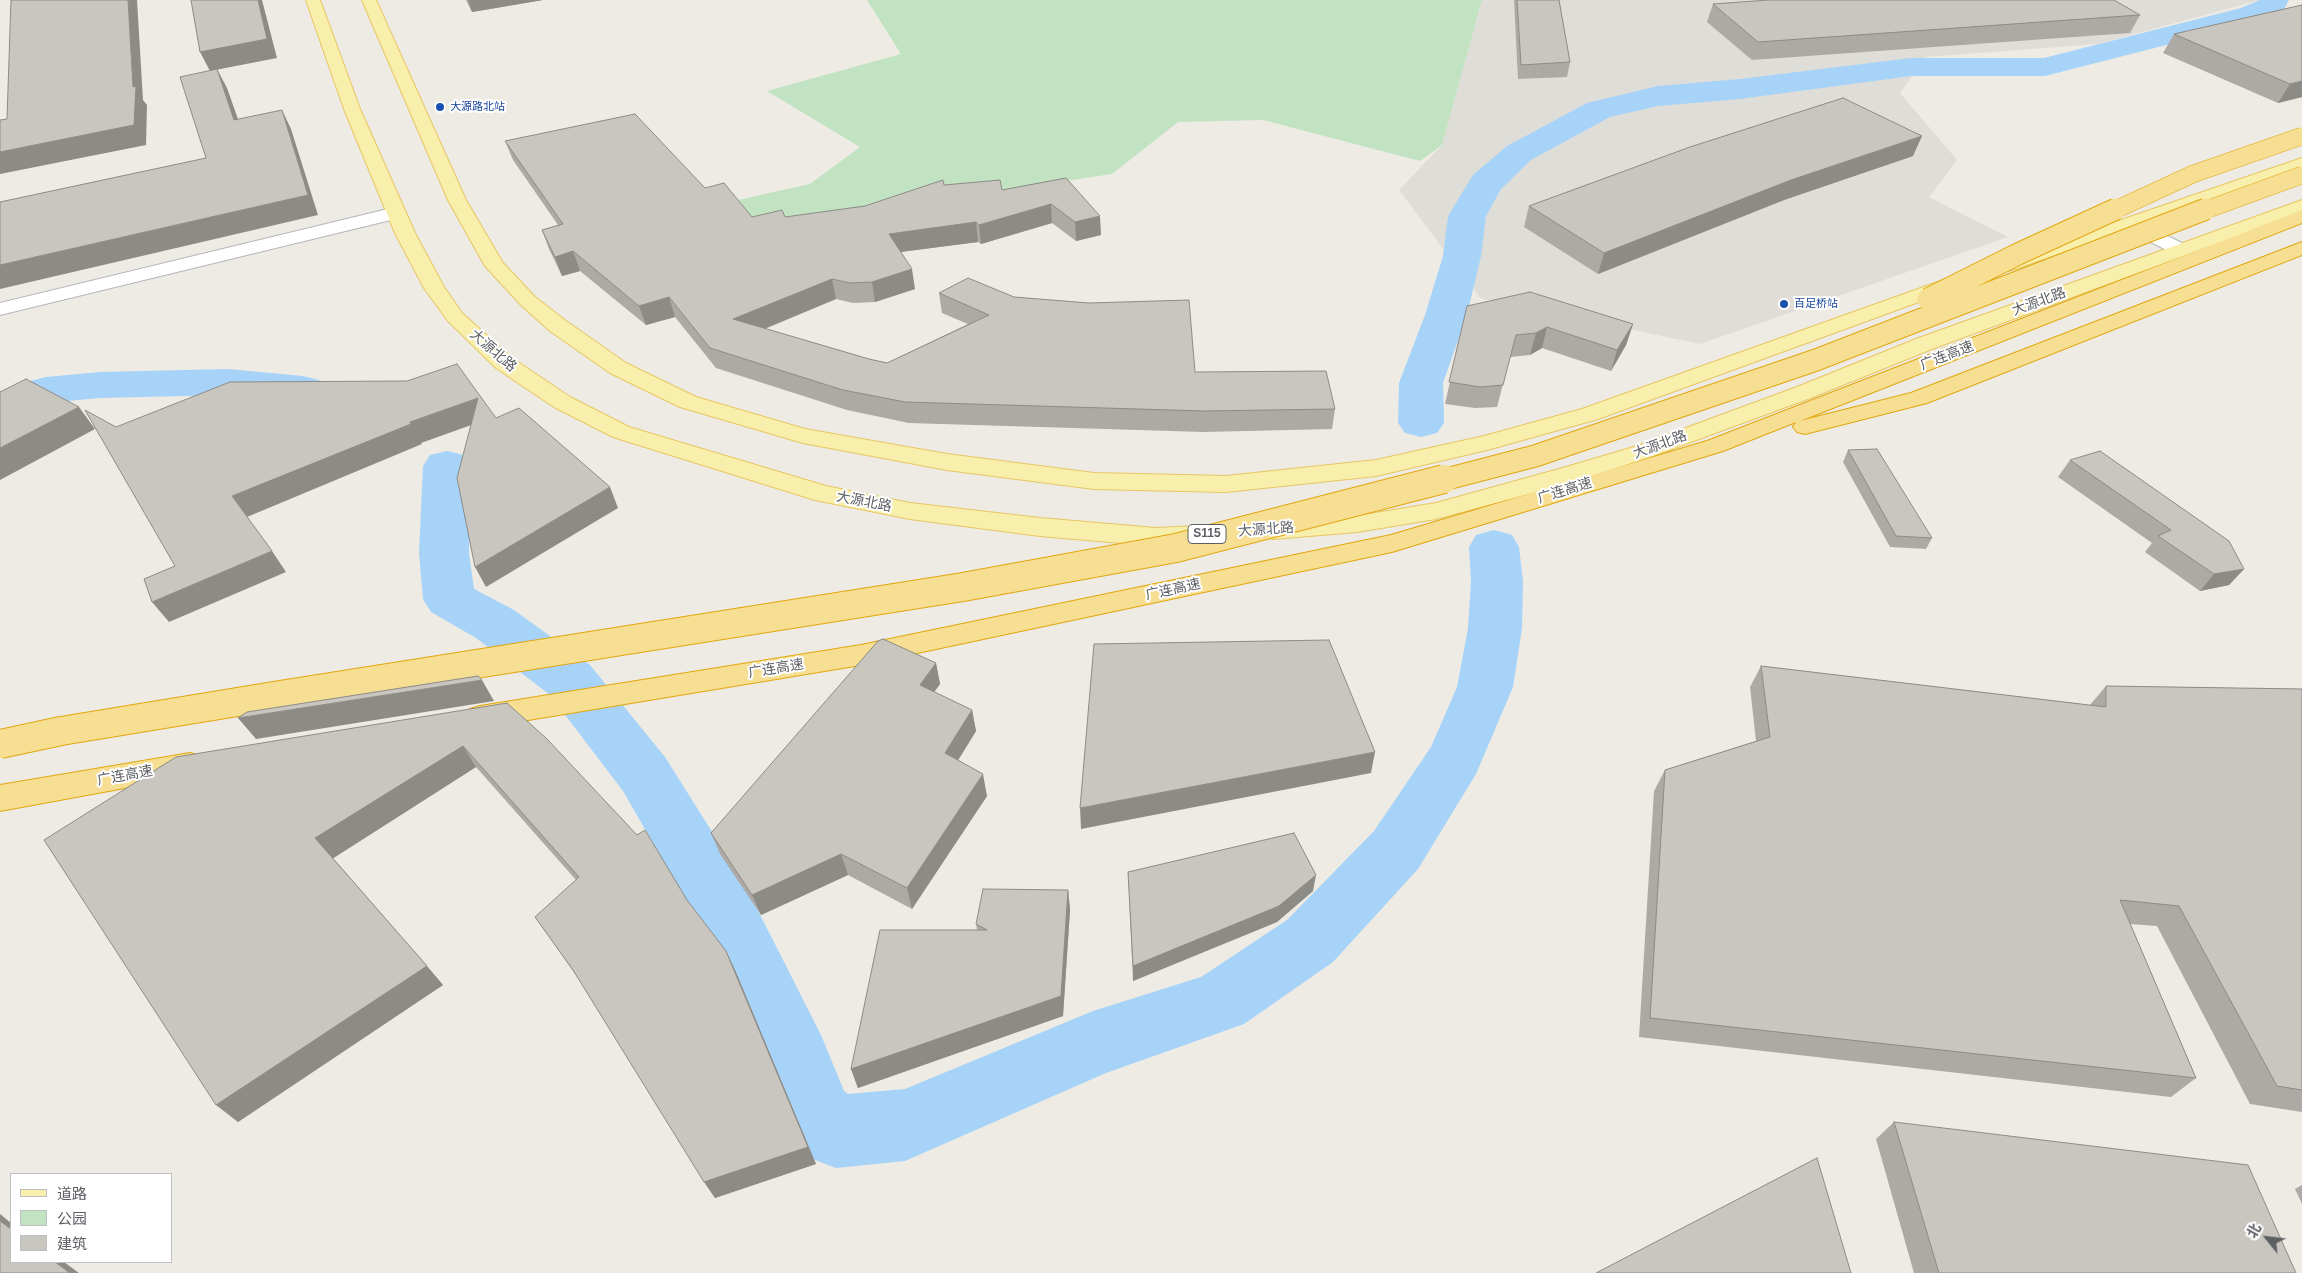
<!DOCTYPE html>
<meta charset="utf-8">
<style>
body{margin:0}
#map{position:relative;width:2302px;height:1273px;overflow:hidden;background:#edebe3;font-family:Helvetica,"Noto Sans SC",sans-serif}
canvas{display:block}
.legend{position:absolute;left:10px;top:1173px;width:162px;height:90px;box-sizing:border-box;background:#fff;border:1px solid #bebfc1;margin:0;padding:6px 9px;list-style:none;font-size:15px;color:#5c5f63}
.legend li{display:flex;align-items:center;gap:10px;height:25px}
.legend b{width:25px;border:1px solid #bebfc1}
.north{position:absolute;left:2242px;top:1213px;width:50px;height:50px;-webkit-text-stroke:4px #fff;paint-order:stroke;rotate:299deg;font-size:14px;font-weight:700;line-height:20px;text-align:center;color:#5c5f63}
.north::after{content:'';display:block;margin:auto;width:18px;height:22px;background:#5c5f63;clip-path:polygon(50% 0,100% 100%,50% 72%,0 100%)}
</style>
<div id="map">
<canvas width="2302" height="1273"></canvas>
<ul class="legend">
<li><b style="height:6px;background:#f9efac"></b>道路</li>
<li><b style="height:14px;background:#c1e3c2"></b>公园</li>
<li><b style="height:14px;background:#c9c6c0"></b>建筑</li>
</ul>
<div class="north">北</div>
</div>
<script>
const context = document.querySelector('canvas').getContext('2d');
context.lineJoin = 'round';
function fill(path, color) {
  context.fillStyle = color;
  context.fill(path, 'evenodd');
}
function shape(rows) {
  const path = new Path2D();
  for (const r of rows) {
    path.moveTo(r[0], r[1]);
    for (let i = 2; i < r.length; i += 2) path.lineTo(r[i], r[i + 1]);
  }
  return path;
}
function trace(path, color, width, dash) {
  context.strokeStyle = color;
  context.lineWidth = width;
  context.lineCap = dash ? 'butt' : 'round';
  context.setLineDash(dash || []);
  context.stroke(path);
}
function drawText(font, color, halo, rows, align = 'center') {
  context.font = font + ' Helvetica,"Noto Sans SC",sans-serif';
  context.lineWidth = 4;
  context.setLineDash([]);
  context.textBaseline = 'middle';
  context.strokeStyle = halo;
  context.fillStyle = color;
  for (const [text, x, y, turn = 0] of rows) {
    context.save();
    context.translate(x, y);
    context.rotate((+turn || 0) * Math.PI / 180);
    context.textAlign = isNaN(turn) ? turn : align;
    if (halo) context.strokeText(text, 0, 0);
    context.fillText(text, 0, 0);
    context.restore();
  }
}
fill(shape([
 [1482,0,2260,0,2098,44,1926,57,1900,93,1957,160,1929,197,2008,237,1700,344,1480,298,1399,190,1442,145]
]), '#dfddd8');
fill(shape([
 [867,0,1482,0,1442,145,1420,161,1263,120,1178,122,1112,174,946,199,757,237,729,202,810,184,860,147,767,91,901,54]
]), '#c1e3c2');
fill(shape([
 [2260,0,2289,0,2283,11,2260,21,2045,76,1911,76,1740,99,1658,106,1610,117,1531,160,1501,189,1486,216,1481,256,1467,315,1443,383,1444,423,1437,433,1421,437,1405,433,1398,423,1399,383,1425,315,1443,256,1448,216,1473,175,1507,146,1587,103,1658,86,1740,79,1911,58,2044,58,2241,8,2260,0],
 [228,369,303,376,319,380,325,389,319,398,303,402,228,395,100,398,57,402,16,427,0,431,0,398,30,381,46,377,100,372,228,369],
 [447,451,464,455,471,466,469,553,474,589,514,610,590,665,665,757,743,881,821,1035,844,1091,848,1094,905,1089,1093,1011,1201,977,1287,920,1374,831,1431,747,1457,687,1468,628,1471,581,1469,547,1476,535,1494,530,1512,535,1519,547,1523,581,1522,628,1513,687,1476,774,1418,869,1333,962,1244,1024,1106,1073,905,1161,836,1168,810,1158,792,1141,763,1065,696,918,623,791,550,695,476,638,431,612,423,599,419,553,423,466,430,455,447,451]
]), '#a7d3f9');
const minor = shape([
 [396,207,403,209,406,213,403,217,0,315,0,303,396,207],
 [2131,218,2188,246,2191,250,2188,254,2181,256,2174,254,2124,228,2121,224,2124,220,2131,218]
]);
const major = shape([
 [306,0,320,0,360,109,415,233,444,287,462,313,512,358,570,397,629,427,826,486,910,503,1040,518,1156,528,1198,526,1207,529,1211,535,1207,541,1198,544,1156,546,1040,536,910,519,815,500,613,437,554,407,496,368,448,321,424,288,395,233,344,109,306,0],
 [362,0,376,0,466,200,503,263,535,297,566,321,626,363,696,397,805,429,947,454,1094,473,1226,476,1376,460,1484,436,1582,409,1946,279,1953,277,1960,279,1963,283,1960,287,1598,419,1487,450,1376,476,1226,492,1094,489,947,470,803,443,680,407,610,373,550,331,521,305,485,266,448,200,362,0],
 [2302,158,2302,169,2015,269,2008,271,2001,269,1998,265,2001,261,2302,158],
 [2302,200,2302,212,1932,349,1813,397,1653,456,1577,481,1436,519,1357,532,1273,539,1264,536,1260,530,1264,524,1273,521,1357,516,1436,503,1559,469,1637,446,1797,387,1916,339,2302,200]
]);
const highway = shape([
 [2302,210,2302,223,1800,421,1911,393,2302,242,2302,255,1927,403,1805,434,1797,432,1793,427,1796,422,1723,451,1392,552,861,665,480,728,470,725,465,717,470,709,480,706,861,645,1391,535,1707,441,2302,210],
 [190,753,201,756,205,765,201,774,0,811,0,785,190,753]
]);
trace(minor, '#b4b6ba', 2);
trace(major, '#e8c662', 2);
trace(highway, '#e2a60f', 2);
fill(minor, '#fff');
fill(major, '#f9efac');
fill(highway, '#f6df92');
const highwayBridgeFar2 = shape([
 [2113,211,2193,174,2302,136],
 [2203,211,2302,175]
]);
const highwayBridgeFar1 = shape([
 [1928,299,2018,254,2116,209],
 [1439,481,1535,456,1816,360,2206,209]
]);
const highwayBridge = shape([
 [0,744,61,731,280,695,963,587,1176,548,1444,479]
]);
trace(highwayBridgeFar2, '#e2a60f', 18, []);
trace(highwayBridgeFar1, '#e2a60f', 23, []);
trace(highwayBridge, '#e2a60f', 30, []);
trace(highwayBridgeFar2, '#f6df92', 17);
trace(highwayBridgeFar1, '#f6df92', 21);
trace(highwayBridge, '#f6df92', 28);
fill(shape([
 [466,0,543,0,472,12],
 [1514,0,1559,0,1570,62,1567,77,1518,79],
 [1713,4,2140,15,2130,33,1752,60,1707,22],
 [2302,5,2302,97,2278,103,2163,53,2174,34],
 [505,141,705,188,752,217,785,217,865,206,944,185,1002,190,1066,178,1101,235,1076,241,1052,223,981,244,978,242,901,252,915,289,875,302,853,303,836,299,765,329,869,359,887,363,968,324,942,313,939,293,1195,372,1335,409,1332,429,1203,432,909,423,847,410,716,368,675,317,646,325,580,271,562,276,549,249,542,230,558,225,513,160],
 [1913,156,1784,200,1598,274,1524,227,1529,206],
 [1467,306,1633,324,1626,345,1611,371,1542,348,1530,355,1510,357,1497,407,1475,408,1445,404],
 [1848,450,1932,538,1926,549,1890,547,1843,462],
 [2070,460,2244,569,2229,585,2200,591,2145,552,2152,543,2058,477],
 [936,663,940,684,934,692,972,710,976,731,958,760,987,796,912,909,848,875,761,915,720,854,711,833],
 [1761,666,2090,705,2106,686,2302,689,2302,1112,2250,1104,2157,926,2130,924,2196,1078,2171,1097,1639,1037,1654,791,1665,770,1756,741,1750,687],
 [507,703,687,900,735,970,816,1164,715,1198,578,978,535,917,576,880,476,767,333,858,443,985,238,1122,44,840],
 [1128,872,1313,891,1277,922,1133,981],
 [1068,890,1070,910,1063,1016,858,1088,851,1069,977,930,976,924],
 [1894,1122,2296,1273,1914,1273,1876,1139],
 [2302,1185,2302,1204,2295,1189]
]), '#adaaa5');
fill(shape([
 [128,0,137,0,143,100,147,105,146,145,0,174,0,152,133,87],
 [258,0,262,0,277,58,210,71,200,52],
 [468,0,543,0,472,12],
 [217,69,227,88,245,139,234,120],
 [2302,81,2302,97,2278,103,2290,84],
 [282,110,291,129,318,215,0,289,0,265,308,195],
 [1922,136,1913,156,1784,200,1598,274,1604,253,1791,180],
 [1051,204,1052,223,981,244,979,225],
 [1100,216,1101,235,1076,241,1075,222],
 [976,222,978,242,892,253,889,234],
 [573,251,580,271,562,276,555,257],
 [912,269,915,289,875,302,872,282],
 [832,279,836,299,739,339,733,319],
 [669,297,675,317,646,325,639,306],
 [1633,324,1626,345,1611,371,1617,350],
 [1547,327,1542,348,1530,355,1536,333],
 [478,398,488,419,421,443,422,444,247,517,232,496,410,422],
 [79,407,95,429,0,480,0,448],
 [610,487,618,508,486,587,475,567],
 [272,551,286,572,169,622,152,602],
 [2244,569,2229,585,2200,591,2214,574],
 [936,663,940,684,924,706,920,685],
 [482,680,494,701,256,739,238,718],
 [972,710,976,731,949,775,945,753],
 [463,746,476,767,332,859,315,838],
 [1375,752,1371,773,1081,829,1080,808],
 [983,774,987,796,912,909,907,888],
 [841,854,848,875,761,915,752,895],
 [1316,875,1313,891,1277,922,1133,981,1133,966],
 [1068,890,1070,910,1063,1016,858,1088,851,1069],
 [726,951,735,970,816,1164,715,1198,704,1182],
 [427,966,443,985,238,1122,216,1105],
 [0,1214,11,1223,11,1229,0,1221],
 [55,1262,64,1262,79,1273,70,1273]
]), '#8d8b86');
const building = shape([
 [11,0,128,0,133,87,136,86,134,125,0,152,0,120,7,119,11,0],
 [191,0,258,0,267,39,200,52,191,0],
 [1517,0,1559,0,1570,62,1521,65,1517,0],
 [1769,0,2114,0,2140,15,1758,42,1713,4,1769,0],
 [2302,5,2302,81,2290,84,2174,34,2302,5],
 [217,69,234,120,282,110,308,195,0,265,0,202,206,158,180,77,217,69],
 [1843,98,1922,136,1791,180,1604,253,1529,206,1690,147,1843,98],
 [635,114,705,188,724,183,752,217,782,210,785,217,865,206,943,180,944,185,1000,180,1002,190,1066,178,1100,216,1075,222,1051,204,979,225,976,222,889,234,912,269,872,282,850,283,832,279,733,319,869,359,887,363,989,315,939,293,968,278,1014,297,1089,303,1189,300,1195,372,1326,371,1335,409,1204,411,905,402,843,390,710,348,669,297,639,306,573,251,555,257,542,230,563,224,505,141,635,114],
 [1530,292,1633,324,1617,350,1547,327,1536,333,1516,335,1503,385,1480,387,1449,382,1467,306,1530,292],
 [457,364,496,418,519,408,610,487,475,567,457,478,478,398,410,422,411,424,232,496,272,551,152,602,144,579,175,566,85,410,116,427,230,382,407,381,457,364],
 [26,379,79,407,0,448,0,392,26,379],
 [1877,449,1932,538,1896,536,1848,450,1877,449],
 [2100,451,2229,541,2244,569,2214,574,2158,536,2171,530,2070,460,2100,451],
 [883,639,936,663,920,685,972,710,945,753,983,774,907,888,841,854,752,895,711,833,878,641,883,639],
 [1329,640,1375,752,1080,808,1094,644,1329,640],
 [1761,666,2106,707,2106,686,2302,689,2302,1090,2277,1086,2179,906,2120,900,2196,1078,1650,1018,1665,770,1770,737,1761,666],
 [478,676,482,680,238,718,247,712,478,676],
 [507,703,547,739,637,835,645,830,687,900,726,951,808,1147,704,1182,573,970,535,917,579,877,463,746,315,838,427,966,216,1105,44,840,176,757,507,703],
 [1294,833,1316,875,1279,906,1133,966,1128,872,1294,833],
 [983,889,1068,890,1061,996,851,1069,880,930,987,930,976,924,983,889],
 [1894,1122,2248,1165,2296,1273,1939,1273,1894,1122],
 [1817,1158,1851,1273,1596,1273,1817,1158],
 [0,1221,11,1229,11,1262,55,1262,70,1273,0,1273,0,1221]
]);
fill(building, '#c9c6c0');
trace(building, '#8d8b86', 1);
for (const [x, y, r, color] of [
 [440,107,5,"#1a4fb4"],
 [1784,304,5,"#1a4fb4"]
]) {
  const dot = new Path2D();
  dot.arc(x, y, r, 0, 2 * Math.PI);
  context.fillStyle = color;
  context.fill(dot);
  trace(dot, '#fff', 2);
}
drawText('11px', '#164399', '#fff', [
 ["大源路北站",450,107],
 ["百足桥站",1794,304]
], 'left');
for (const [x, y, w] of [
 [1207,534,38]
]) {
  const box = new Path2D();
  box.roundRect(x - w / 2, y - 9.5, w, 19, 4);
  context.fillStyle = '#fff';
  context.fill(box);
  trace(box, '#5c5f63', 1);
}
drawText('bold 12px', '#5c5f63', null, [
 ["S115",1207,534]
]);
drawText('14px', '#5c5f63', '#fff', [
 ["大源北路",2039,302,-20],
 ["大源北路",493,351,41],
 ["广连高速",1947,356,-21],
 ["大源北路",1660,445,-20],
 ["广连高速",1565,491,-17],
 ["大源北路",864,502,11],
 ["大源北路",1266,530,-4],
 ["广连高速",1173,590,-12],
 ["广连高速",776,669,-9],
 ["广连高速",125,776,-10]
]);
</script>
